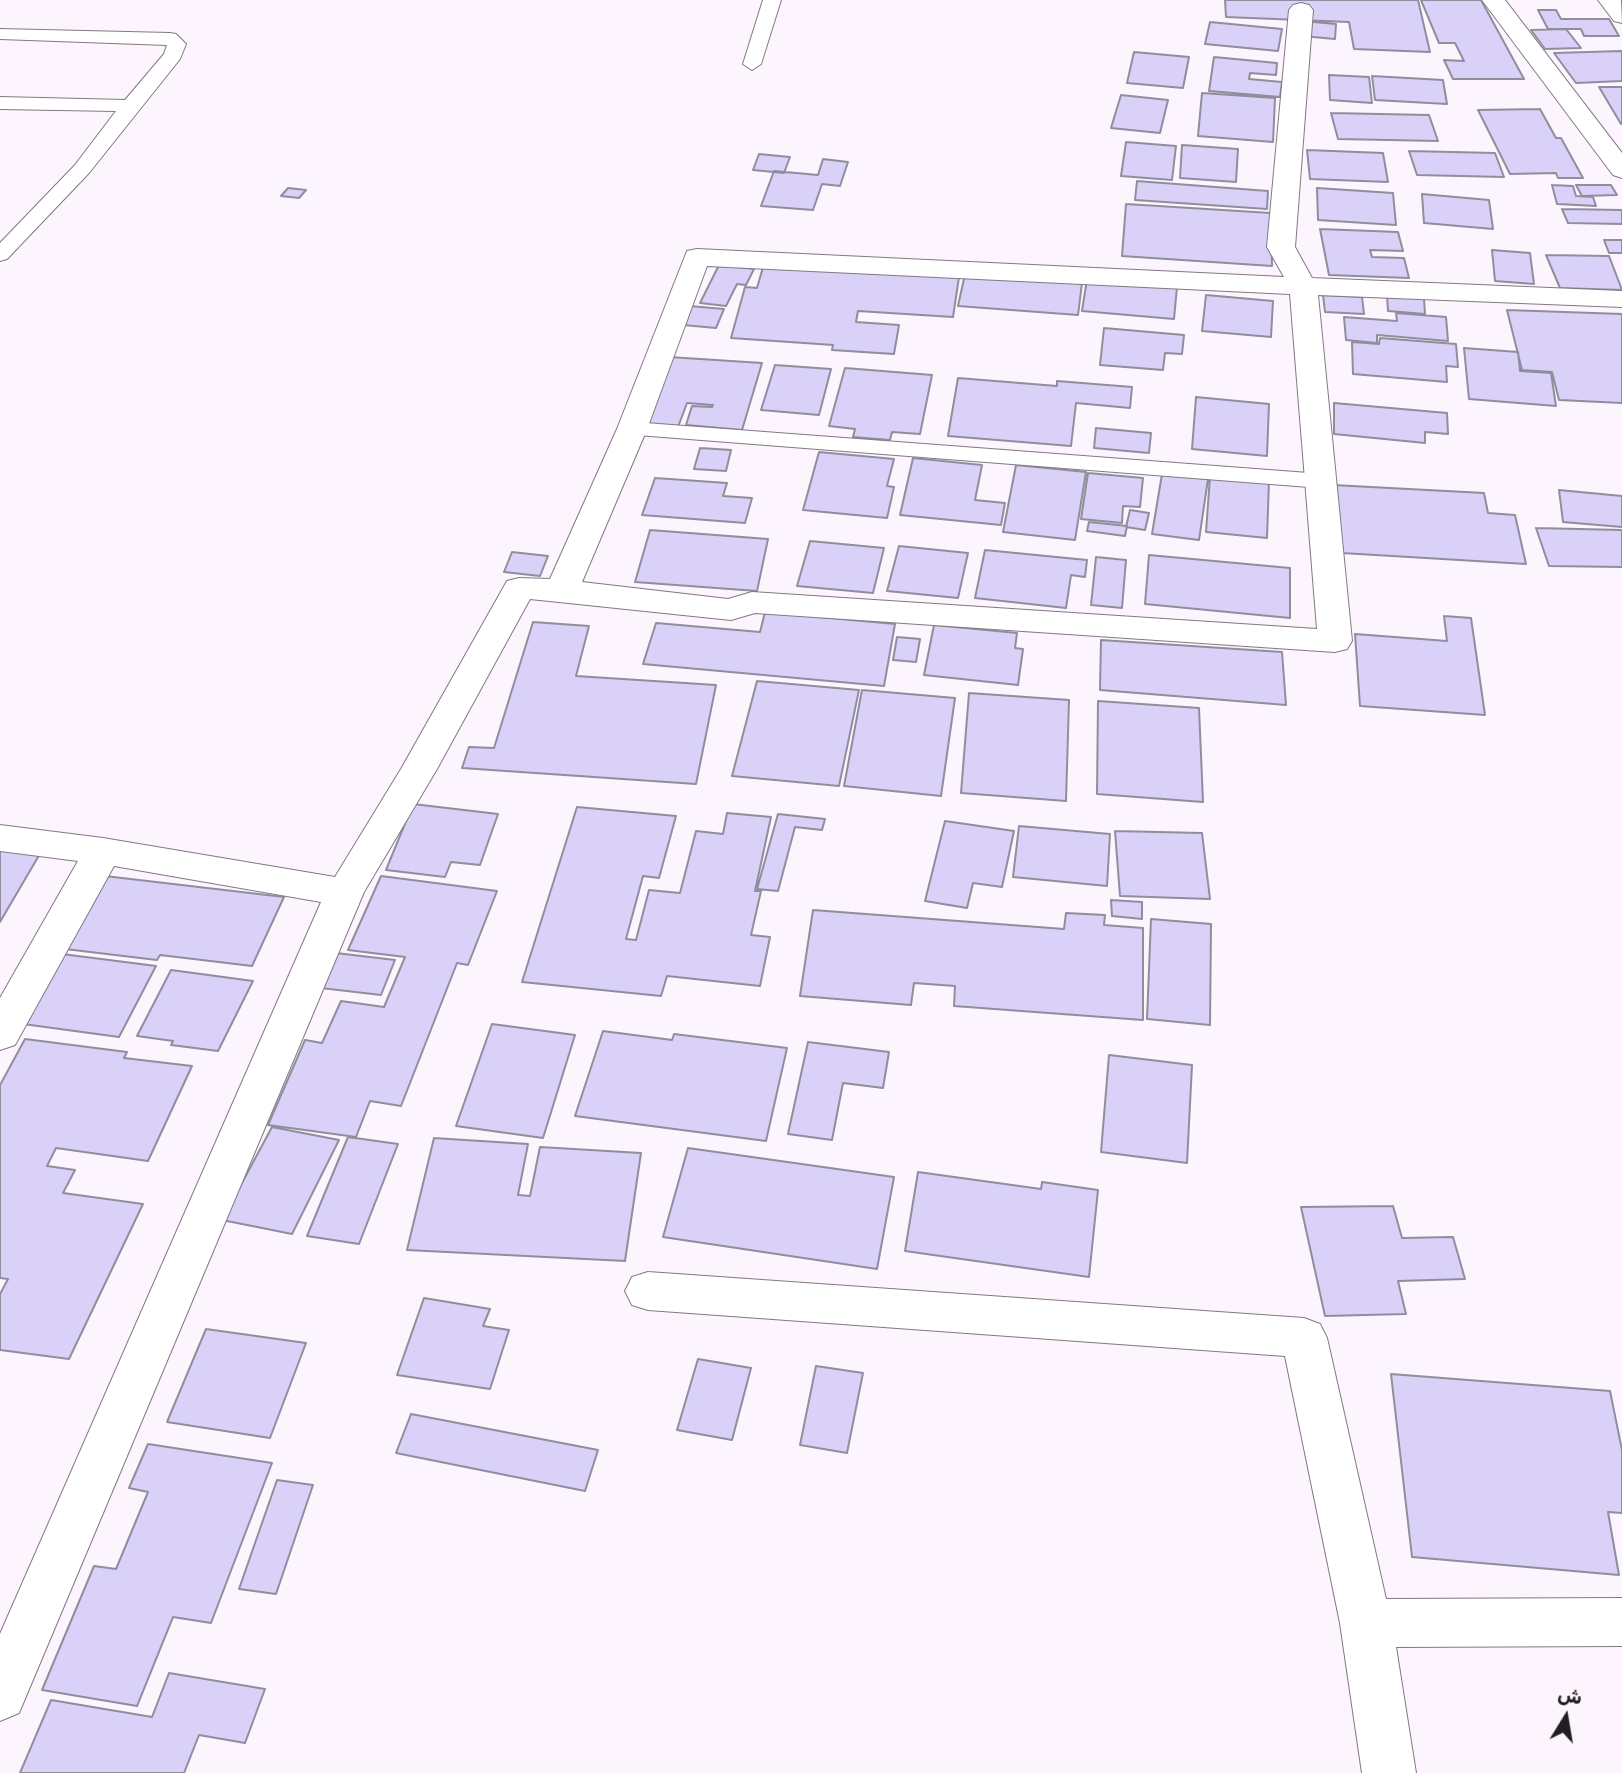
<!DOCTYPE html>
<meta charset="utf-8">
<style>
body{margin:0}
#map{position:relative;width:1622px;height:1773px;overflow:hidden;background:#fdf5fe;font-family:Rubik,"Noto Sans Arabic",sans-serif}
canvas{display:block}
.north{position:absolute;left:1531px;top:1682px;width:70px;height:70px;-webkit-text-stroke:5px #fdf5fe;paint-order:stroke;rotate:11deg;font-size:19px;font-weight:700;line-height:28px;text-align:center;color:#221d22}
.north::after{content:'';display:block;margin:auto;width:24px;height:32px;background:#221d22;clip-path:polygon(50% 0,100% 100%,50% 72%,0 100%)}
</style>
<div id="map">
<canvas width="1622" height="1773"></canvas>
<div class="north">ش</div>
</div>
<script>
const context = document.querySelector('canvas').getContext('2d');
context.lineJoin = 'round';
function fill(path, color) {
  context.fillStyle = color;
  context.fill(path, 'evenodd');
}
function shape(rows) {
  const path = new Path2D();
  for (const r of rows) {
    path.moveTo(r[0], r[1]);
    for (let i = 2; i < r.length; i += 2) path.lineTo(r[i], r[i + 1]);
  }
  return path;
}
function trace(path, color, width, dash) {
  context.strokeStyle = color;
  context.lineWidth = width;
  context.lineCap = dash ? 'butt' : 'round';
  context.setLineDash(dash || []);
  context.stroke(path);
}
const building = shape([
 [1225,0,1418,0,1430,52,1354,49,1349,22,1226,17,1225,0],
 [1421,0,1481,0,1524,79,1453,79,1444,60,1464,61,1455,43,1439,43,1421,0],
 [1538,10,1556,10,1561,19,1609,19,1619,36,1584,36,1581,29,1548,29,1538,10],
 [1302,21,1336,24,1335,39,1302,36,1302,21],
 [1210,22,1282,29,1278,51,1205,44,1210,22],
 [1566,29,1581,48,1545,49,1531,30,1566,29],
 [1622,51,1622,81,1576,83,1554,53,1622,51],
 [1134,52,1189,57,1183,88,1127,83,1134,52],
 [1214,57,1277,63,1276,75,1250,73,1249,79,1282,82,1280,97,1209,91,1214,57],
 [1329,75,1369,77,1372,103,1330,100,1329,75],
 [1372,76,1443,80,1447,104,1375,100,1372,76],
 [1599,87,1622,87,1622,124,1621,124,1599,87],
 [1202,93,1275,98,1273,142,1198,136,1202,93],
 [1121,95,1168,100,1160,133,1111,128,1121,95],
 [1540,109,1556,138,1561,138,1583,178,1558,178,1556,173,1510,174,1478,110,1540,109],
 [1331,113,1429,115,1438,141,1338,139,1331,113],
 [1126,142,1176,146,1172,180,1121,176,1126,142],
 [1182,145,1238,149,1236,182,1180,178,1182,145],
 [1307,150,1383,153,1388,182,1310,179,1307,150],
 [1409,151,1495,153,1504,177,1417,175,1409,151],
 [759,154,790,157,784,173,753,170,759,154],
 [823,159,848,162,840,186,822,184,813,210,761,206,774,171,818,175,823,159],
 [1137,181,1268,191,1267,209,1135,200,1137,181],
 [1552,185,1573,186,1576,196,1593,197,1596,206,1557,204,1552,185],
 [1576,185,1611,185,1617,195,1582,196,1576,185],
 [288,188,306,190,299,198,281,196,288,188],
 [1317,188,1393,193,1396,225,1318,220,1317,188],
 [1422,194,1489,200,1493,229,1424,223,1422,194],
 [1126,204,1271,213,1272,266,1122,256,1126,204],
 [1562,209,1622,210,1622,224,1568,223,1562,209],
 [1320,229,1398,232,1403,251,1370,250,1372,257,1404,258,1409,278,1329,275,1320,229],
 [1604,240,1622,240,1622,253,1609,253,1604,240],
 [1492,250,1530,253,1534,284,1495,281,1492,250],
 [1546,255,1609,256,1622,290,1560,288,1546,255],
 [719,265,754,269,746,285,737,284,726,306,700,303,719,265],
 [763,267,959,277,953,317,858,311,856,322,899,325,894,354,832,350,833,345,731,338,745,287,757,288,763,267],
 [965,274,1082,283,1078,315,958,306,965,274],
 [1087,279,1177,287,1174,319,1082,311,1087,279],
 [1206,295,1273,301,1271,337,1202,331,1206,295],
 [1323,295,1362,297,1364,314,1325,312,1323,295],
 [1387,296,1424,299,1425,314,1388,311,1387,296],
 [690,306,724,309,716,328,683,325,690,306],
 [1507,310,1622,314,1622,403,1559,400,1552,372,1522,370,1507,310],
 [1396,313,1446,317,1448,341,1377,335,1377,343,1346,340,1344,317,1397,321,1396,313],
 [1104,328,1184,335,1182,354,1165,353,1163,370,1100,365,1104,328],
 [1380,338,1456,344,1458,367,1446,366,1447,382,1353,374,1352,342,1379,344,1380,338],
 [1464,348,1518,352,1520,371,1551,373,1556,406,1469,399,1464,348],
 [669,357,762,363,742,430,686,425,692,406,712,407,713,405,687,403,678,427,644,424,669,357],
 [775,365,831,369,819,415,761,410,775,365],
 [845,368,932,375,920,434,892,432,890,440,853,437,855,429,829,426,845,368],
 [958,378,1057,386,1057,381,1132,387,1130,408,1076,403,1071,446,948,436,958,378],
 [1196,397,1269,404,1267,456,1192,449,1196,397],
 [1334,403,1447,413,1448,434,1425,432,1425,443,1334,434,1334,403],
 [1096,428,1151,433,1149,453,1094,448,1096,428],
 [700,448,731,450,726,471,694,469,700,448],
 [819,452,894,459,887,486,894,487,887,518,803,510,819,452],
 [913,458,982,465,975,500,1005,503,1001,525,900,515,913,458],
 [1016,465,1086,472,1075,540,1003,532,1016,465],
 [1088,473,1143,478,1140,507,1123,506,1122,523,1081,519,1088,473],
 [1162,474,1208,479,1199,540,1152,534,1162,474],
 [1210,476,1269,481,1267,538,1206,532,1210,476],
 [655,478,727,483,723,496,752,498,745,523,642,515,655,478],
 [1333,485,1484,493,1488,513,1515,515,1526,564,1342,553,1333,485],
 [1559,490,1622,496,1622,527,1563,522,1559,490],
 [1130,510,1149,513,1145,530,1126,527,1130,510],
 [1089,522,1127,526,1125,536,1087,531,1089,522],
 [1536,528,1622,530,1622,567,1549,566,1536,528],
 [650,530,768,539,757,591,635,582,650,530],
 [810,541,884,548,873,593,797,586,810,541],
 [899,546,968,553,958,598,887,591,899,546],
 [985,550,1087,560,1085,577,1071,575,1066,608,975,598,985,550],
 [512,552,548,556,540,576,504,572,512,552],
 [1149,555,1290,568,1290,618,1145,604,1149,555],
 [1096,557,1126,560,1122,608,1091,605,1096,557],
 [765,612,895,624,884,686,643,664,656,623,760,632,765,612],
 [1444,616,1471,618,1485,715,1360,706,1355,634,1447,641,1444,616],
 [533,622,589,626,576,676,716,685,696,784,462,768,469,747,494,748,533,622],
 [934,625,1017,633,1015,648,1023,649,1018,685,924,675,934,625],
 [897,637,920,639,916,662,893,660,897,637],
 [1101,640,1282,652,1286,705,1100,690,1101,640],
 [757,681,859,690,839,786,732,776,757,681],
 [862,690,955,698,941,796,844,786,862,690],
 [969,693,1069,700,1066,801,961,793,969,693],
 [1098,701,1199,708,1203,802,1097,794,1098,701],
 [413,804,498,814,480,865,451,862,445,877,386,870,413,804],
 [577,807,676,816,659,878,643,876,626,939,636,940,649,890,680,893,696,831,723,834,727,813,771,817,755,891,761,891,751,935,770,937,760,986,667,976,661,996,522,982,577,807],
 [778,814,825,819,822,830,795,827,778,891,757,889,778,814],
 [945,821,1014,831,1002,887,973,883,967,908,925,901,945,821],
 [1019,826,1110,834,1107,886,1013,877,1019,826],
 [1115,831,1202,833,1210,899,1120,896,1115,831],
 [0,847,41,852,0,922,0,847],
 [105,876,284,897,252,966,160,955,157,960,65,949,105,876],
 [381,876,497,891,468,965,457,963,401,1106,370,1101,356,1137,268,1125,305,1040,322,1043,341,1001,384,1007,405,957,348,950,381,876],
 [1111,900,1142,902,1142,919,1112,916,1111,900],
 [813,910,1064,929,1066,913,1105,915,1104,925,1143,928,1143,1020,954,1006,955,986,914,983,911,1005,800,996,813,910],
 [1151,919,1211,924,1210,1025,1147,1019,1151,919],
 [336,953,395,960,381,995,321,988,336,953],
 [62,954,156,966,119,1037,23,1024,62,954],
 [171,970,253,981,218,1051,171,1045,173,1041,137,1036,171,970],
 [492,1024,575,1035,543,1138,456,1126,492,1024],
 [603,1031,672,1040,674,1034,787,1048,766,1141,575,1116,603,1031],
 [25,1039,127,1052,124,1058,192,1066,148,1161,56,1148,47,1166,75,1170,63,1193,143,1204,69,1359,0,1350,0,1294,8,1279,0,1278,0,1085,25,1039],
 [808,1042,889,1052,883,1088,843,1083,832,1140,788,1134,808,1042],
 [1109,1055,1192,1065,1187,1163,1101,1152,1109,1055],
 [272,1127,339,1140,292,1234,222,1220,272,1127],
 [348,1137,398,1144,359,1244,307,1236,348,1137],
 [434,1138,528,1144,518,1195,530,1196,540,1147,641,1153,625,1261,407,1250,434,1138],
 [688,1148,894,1177,877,1269,663,1237,688,1148],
 [918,1172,1041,1189,1042,1182,1098,1190,1089,1277,905,1251,918,1172],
 [1393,1206,1402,1238,1453,1237,1465,1279,1398,1281,1406,1314,1325,1316,1301,1207,1393,1206],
 [424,1298,490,1309,483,1326,509,1330,490,1389,397,1375,424,1298],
 [206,1329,306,1343,270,1438,167,1422,206,1329],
 [698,1359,751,1368,732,1440,677,1430,698,1359],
 [816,1366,863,1373,847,1453,800,1445,816,1366],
 [1391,1374,1610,1391,1622,1450,1622,1513,1608,1512,1619,1575,1412,1557,1391,1374],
 [411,1414,598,1450,585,1491,396,1453,411,1414],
 [148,1444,272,1463,211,1623,173,1617,137,1706,42,1690,94,1566,116,1569,148,1492,129,1488,148,1444],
 [277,1480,313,1485,276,1594,239,1589,277,1480],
 [169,1673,265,1689,245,1743,199,1735,184,1773,20,1773,51,1700,152,1717,169,1673]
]);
fill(building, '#dad1f9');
trace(building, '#908d9d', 2);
const lane = shape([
 [763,0,781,0,761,64,752,70,743,64,763,0],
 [0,29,170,33,176,34,186,44,180,59,89,173,7,259,0,261,0,243,75,165,116,111,0,109,0,97,125,100,164,54,167,45,0,39,0,29],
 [632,422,1322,474,1331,476,1334,481,1331,486,1322,488,624,434,620,429,624,424,632,422]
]);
const street = shape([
 [1482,0,1505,0,1622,153,1622,178,1613,175,1482,0],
 [1598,0,1621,0,1622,23,1614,21,1598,0],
 [1301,3,1309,5,1313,10,1295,247,1312,278,1622,291,1622,307,1318,295,1352,641,1347,649,1335,652,755,613,731,620,530,599,437,769,364,892,19,1713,0,1721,0,1634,321,902,114,866,15,1045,0,1050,0,998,78,861,0,851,0,825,103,838,335,877,401,769,507,581,519,578,550,579,617,429,687,251,697,249,1284,277,1267,247,1289,10,1293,5,1301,3],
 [707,266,1290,294,1317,629,752,592,728,599,582,582,647,429,707,266],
 [648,1272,1304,1318,1320,1324,1327,1338,1386,1599,1622,1598,1622,1646,1396,1647,1416,1773,1362,1773,1340,1623,1285,1356,648,1310,632,1305,625,1291,632,1277,648,1272]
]);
trace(lane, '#837784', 2);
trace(street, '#837784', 2);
fill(lane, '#fff');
fill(street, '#fff');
</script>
